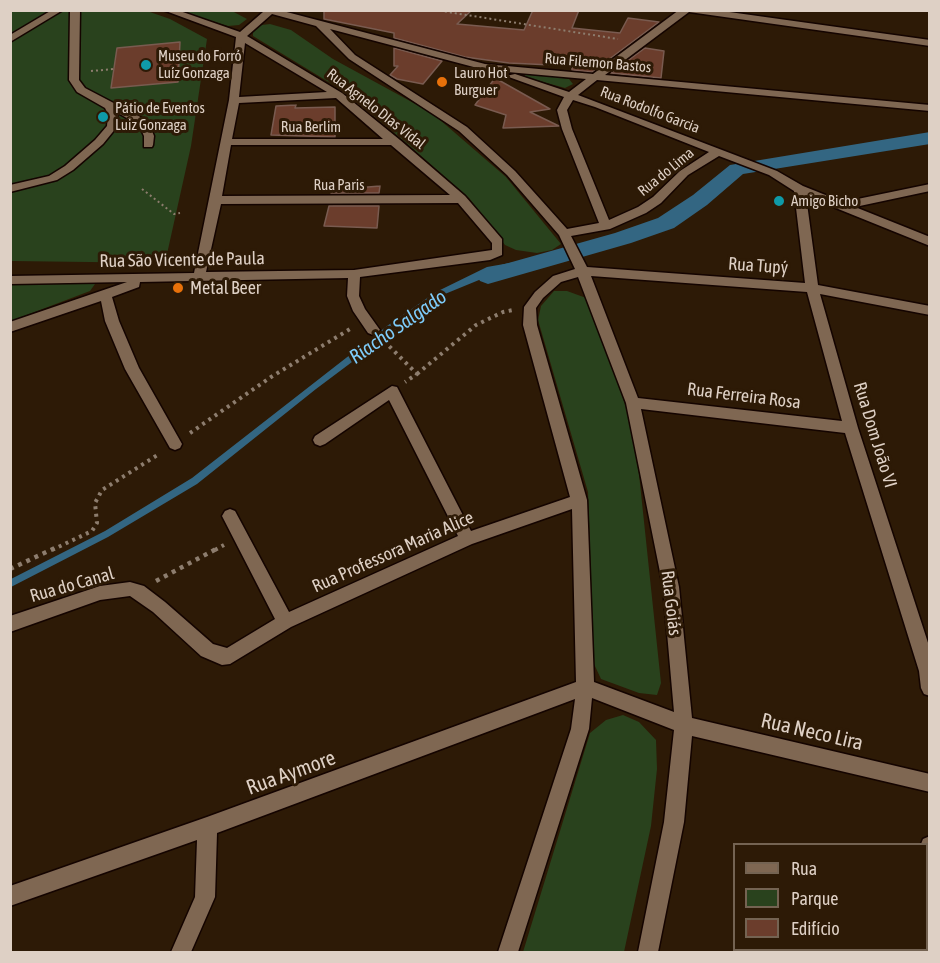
<!DOCTYPE html>
<meta charset="utf-8">
<style>
body{margin:0}
#map{position:relative;width:940px;height:963px;overflow:hidden;background:#2d1a06;font-family:"Asap Condensed",sans-serif}
canvas{display:block}
.frame{position:absolute;inset:0;border:12px solid #ded0c5;pointer-events:none}
.legend{position:absolute;left:733px;top:843px;width:195px;height:108px;box-sizing:border-box;background:#2d1a06;border:2px solid #746352;margin:0;padding:8px 10px;list-style:none;font-size:18px;color:#ded0c5}
.legend li{display:flex;align-items:center;gap:12px;height:30px}
.legend b{width:30px;border:2px solid #746352}
</style>
<div id="map">
<canvas width="940" height="963"></canvas>
<div class="frame"></div>
<ul class="legend">
<li><b style="height:8px;background:#7f6752"></b>Rua</li>
<li><b style="height:16px;background:#29421d"></b>Parque</li>
<li><b style="height:16px;background:#6b3d2c"></b>Edifício</li>
</ul>
</div>
<script>
const context = document.querySelector('canvas').getContext('2d');
context.lineJoin = 'round';
function fill(path, color) {
  context.fillStyle = color;
  context.fill(path, 'evenodd');
}
function shape(rows) {
  const path = new Path2D();
  for (const r of rows) {
    path.moveTo(r[0], r[1]);
    for (let i = 2; i < r.length; i += 2) path.lineTo(r[i], r[i + 1]);
  }
  return path;
}
function trace(path, color, width, dash) {
  context.strokeStyle = color;
  context.lineWidth = width;
  context.lineCap = dash ? 'butt' : 'round';
  context.setLineDash(dash || []);
  context.stroke(path);
}
function drawText(font, color, halo, rows, align = 'center') {
  context.font = font + ' "Asap Condensed",sans-serif';
  context.lineWidth = 6;
  context.setLineDash([]);
  context.textBaseline = 'middle';
  context.strokeStyle = halo;
  context.fillStyle = color;
  for (const [text, x, y, turn = 0] of rows) {
    context.save();
    context.translate(x, y);
    context.rotate((+turn || 0) * Math.PI / 180);
    context.textAlign = isNaN(turn) ? turn : align;
    if (halo) context.strokeText(text, 0, 0);
    context.fillText(text, 0, 0);
    context.restore();
  }
}
fill(shape([
 [10,11,147,11,170,19,207,39,191,146,165,263,11,261],
 [178,11,232,11,247,19,239,25,228,26],
 [270,24,291,30,333,59,432,113,506,177,561,244,552,250,537,253,516,250,505,245,469,198,404,141,345,92,253,36,253,31,262,25],
 [531,73,569,79,573,84,565,88,525,77,525,74],
 [88,282,95,284,90,291,11,321,11,284],
 [554,291,567,291,589,299,596,313,628,414,639,474,661,683,657,695,639,693,601,679,594,664,588,492,538,320,541,306],
 [623,715,639,722,656,740,657,769,651,826,624,952,523,952,590,733,606,720]
]), '#29421d');
fill(shape([
 [521,261,526,269,479,280,440,296,316,389,197,484,108,537,11,587,11,579,105,531,192,478,387,326,436,292,487,267]
]), '#336682');
fill(shape([
 [930,132,930,144,743,174,707,205,674,228,631,243,488,284,480,281,477,276,480,271,615,233,658,218,693,195,730,165,930,132]
]), '#336682');
const building = shape([
 [324,10,472,10,457,24,524,30,533,10,579,10,572,28,620,33,628,18,659,22,592,72,572,70,572,66,509,63,465,57,394,38,394,33,324,19,324,10],
 [180,42,178,82,111,88,117,48,180,42],
 [394,48,442,61,423,84,397,79,390,75,398,66,394,66,394,48],
 [645,48,664,51,661,78,611,73,645,48],
 [495,78,550,109,530,112,559,126,503,128,506,115,475,105,495,78],
 [296,105,295,108,335,107,335,137,271,135,276,106,296,105],
 [380,186,379,193,331,193,332,190,380,186],
 [329,206,379,206,377,228,324,226,329,206]
]);
fill(building, '#6b3d2c');
trace(building, '#795b50', 1.5);
const minor = shape([
 [52,10,63,10,10,42,10,35,52,10],
 [70,10,80,10,79,80,85,88,148,121,154,136,153,145,152,147,144,147,144,136,139,125,118,113,116,128,103,144,73,170,57,180,10,192,10,185,49,176,65,166,95,140,107,126,108,114,105,108,77,92,69,80,70,10],
 [163,10,177,10,240,32,263,12,262,10,279,10,485,64,593,74,679,10,715,10,930,40,930,46,689,12,605,75,930,105,930,111,597,80,578,95,777,171,803,186,843,202,930,184,930,191,855,207,930,237,930,246,806,196,818,285,930,306,930,315,820,294,858,428,930,649,930,696,924,694,921,688,919,671,845,433,641,409,679,587,692,718,930,774,930,792,692,736,684,822,658,952,638,952,664,822,674,730,592,698,589,729,518,952,498,952,571,729,575,699,217,833,215,897,191,952,171,952,195,897,197,840,10,906,10,886,207,817,576,682,572,509,472,544,291,627,230,664,222,665,201,656,153,612,130,596,100,600,10,632,10,616,100,586,130,582,144,586,165,602,213,644,227,648,275,619,222,516,225,511,230,509,235,511,289,612,458,536,389,400,325,444,320,446,315,444,313,440,315,436,392,386,397,387,471,531,570,497,523,325,524,307,535,292,553,276,575,269,559,235,507,175,459,131,349,59,316,26,272,14,247,36,342,93,400,140,465,196,502,239,502,255,490,260,360,277,359,296,365,309,380,330,373,335,368,333,353,311,347,296,348,278,140,282,139,287,112,297,119,321,139,368,182,444,180,448,175,450,170,448,125,369,105,321,101,301,10,332,10,322,127,282,10,284,10,276,194,273,229,100,236,37,163,10],
 [330,29,485,70,586,79,569,92,515,74,506,76,564,97,557,110,562,129,599,223,567,229,515,171,467,127,355,55,330,29],
 [245,43,327,92,239,97,245,43],
 [336,98,383,139,232,139,239,103,336,98],
 [573,100,595,107,709,152,680,171,653,197,638,207,609,220,572,129,567,110,573,100],
 [231,145,391,145,450,195,222,196,231,145],
 [719,156,769,175,794,191,805,283,587,267,571,236,610,229,646,213,661,203,688,175,719,156],
 [458,203,492,243,492,250,354,270,206,272,221,204,458,203],
 [591,276,807,292,842,421,638,398,591,276],
 [578,277,626,403,663,587,674,712,594,682,587,500,537,325,536,308,543,298,561,282,578,277],
 [930,836,930,890,926,891,926,844,921,844,923,839,930,836],
 [926,942,930,945,930,952,911,952,911,950,926,950,926,942]
]);
trace(minor, '#140400', 3);
trace(shape([
 [435,10,618,39],
 [91,71,114,69],
 [142,189,174,214,180,213]
]), '#8d7d6e', 2, [2, 3]);
trace(shape([
 [384,341,417,374,405,382],
 [417,374,476,325,503,312,513,310],
 [190,433,271,377,350,329],
 [52,550,92,531,97,523,95,503,102,490,159,454],
 [215,550,224,545]
]), '#8d7d6e', 4, [3, 4.5]);
trace(shape([
 [10,569,55,548],
 [156,581,218,548]
]), '#8d7d6e', 4.5, [4, 5]);
fill(minor, '#7f6752');
for (const [x, y, r, color] of [
 [146,65,6,"#0f9aa8"],
 [442,82,6,"#e8710a"],
 [103,117,6,"#0f9aa8"],
 [779,201,6,"#0f9aa8"],
 [178,288,6,"#e8710a"]
]) {
  const dot = new Path2D();
  dot.arc(x, y, r, 0, 2 * Math.PI);
  context.fillStyle = color;
  context.fill(dot);
  trace(dot, '#2d1a06', 2);
}
drawText('15px', '#ded0c5', '#2d1a06', [
 ["Museu do Forró",158,56],
 ["Luíz Gonzaga",158,73],
 ["Lauro Hot",454,73],
 ["Burguer",454,90],
 ["Pátio de Eventos",115,108],
 ["Luiz Gonzaga",115,125],
 ["Amigo Bicho",791,201]
], 'left');
drawText('15px', '#ded0c5', '#2d1a06', [
 ["Rua Filemon Bastos",598,63,5],
 ["Rua Agnelo DIas Vidal",376,109,38],
 ["Rua Rodolfo Garcia",650,110,21],
 ["Rua Berlim",311,127],
 ["Rua do Lima",666,172,-39],
 ["Rua Paris",339,185]
]);
drawText('18px', '#ded0c5', '#2d1a06', [
 ["Rua São Vicente de Paula",182,260,-1],
 ["Rua Tupý",758,266,4],
 ["Rua Ferreira Rosa",744,396,7],
 ["Rua Dom João VI",875,435,73],
 ["Rua Professora Maria Alice",393,552,-24],
 ["Rua do Canal",72,585,-16],
 ["Rua Goiás",671,603,83]
]);
drawText('18px', '#ded0c5', '#2d1a06', [
 ["Metal Beer",190,288]
], 'left');
drawText('italic 20px', '#7eccfa', '#2d1a06', [
 ["Riacho Salgado",398,327,-35]
]);
drawText('21px', '#ded0c5', '#2d1a06', [
 ["Rua Neco Lira",812,732,13],
 ["Rua Aymore",291,773,-20]
]);
</script>
